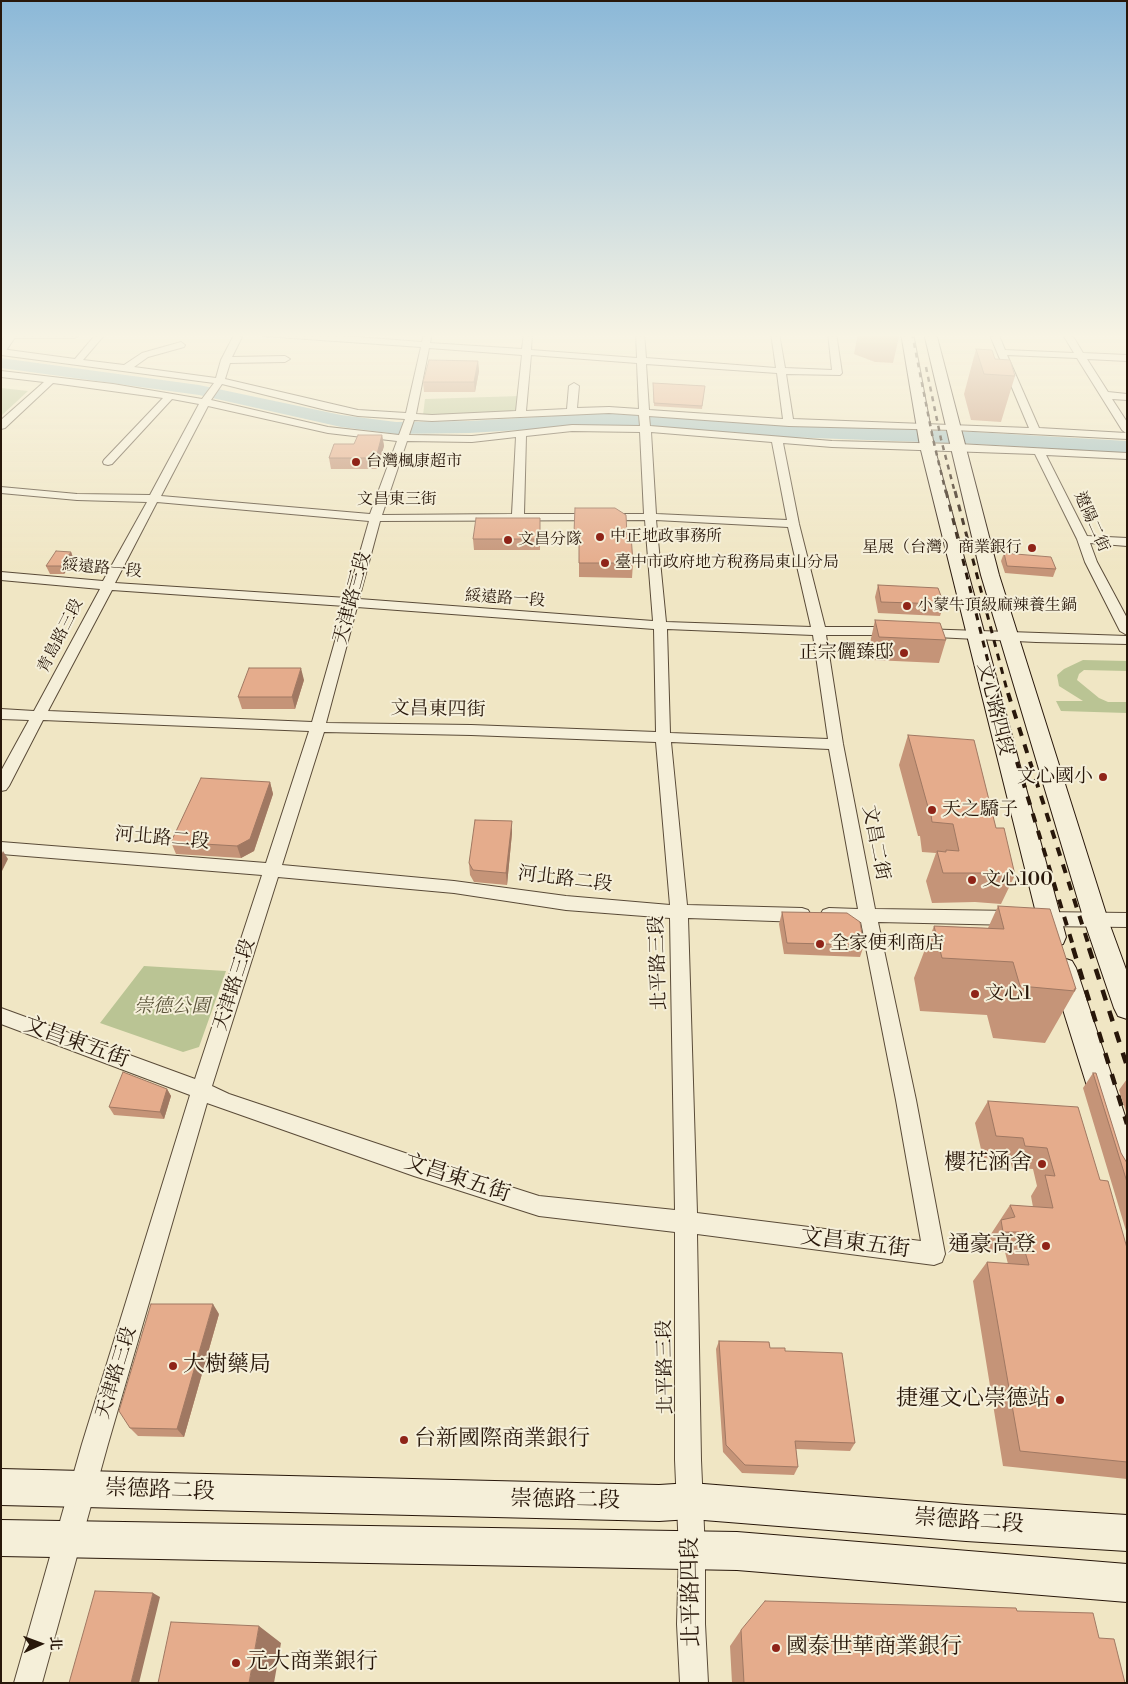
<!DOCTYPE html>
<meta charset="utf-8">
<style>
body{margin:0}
#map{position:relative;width:1128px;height:1684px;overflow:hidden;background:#f0e6c4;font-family:"Libre Bodoni","Noto Serif TC",serif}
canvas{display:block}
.frame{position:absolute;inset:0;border:2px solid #28170a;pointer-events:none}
.north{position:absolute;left:15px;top:1619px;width:50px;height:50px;-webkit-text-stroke:4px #f5efd9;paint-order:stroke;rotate:88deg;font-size:14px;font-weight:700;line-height:20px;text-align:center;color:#28170a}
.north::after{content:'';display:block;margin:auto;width:18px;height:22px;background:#28170a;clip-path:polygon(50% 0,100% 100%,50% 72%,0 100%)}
</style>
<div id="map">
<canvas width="1128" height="1684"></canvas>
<div class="frame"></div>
<div class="north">北</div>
</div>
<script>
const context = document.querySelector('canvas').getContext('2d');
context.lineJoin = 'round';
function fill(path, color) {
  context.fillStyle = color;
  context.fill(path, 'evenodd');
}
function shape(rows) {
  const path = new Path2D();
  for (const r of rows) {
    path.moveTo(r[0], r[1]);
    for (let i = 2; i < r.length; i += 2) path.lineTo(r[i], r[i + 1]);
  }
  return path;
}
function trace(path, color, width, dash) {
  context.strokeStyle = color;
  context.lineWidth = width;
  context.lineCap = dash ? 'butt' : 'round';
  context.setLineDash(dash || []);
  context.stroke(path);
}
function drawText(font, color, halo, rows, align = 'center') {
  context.font = font + ' "Libre Bodoni","Noto Serif TC",serif';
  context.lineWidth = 4;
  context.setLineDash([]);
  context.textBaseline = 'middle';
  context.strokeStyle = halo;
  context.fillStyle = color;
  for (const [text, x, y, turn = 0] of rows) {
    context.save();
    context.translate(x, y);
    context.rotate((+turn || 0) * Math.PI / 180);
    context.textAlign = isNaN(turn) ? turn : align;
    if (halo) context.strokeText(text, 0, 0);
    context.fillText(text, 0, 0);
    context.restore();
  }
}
fill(shape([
 [1,388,28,391,1,416],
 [519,396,518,412,423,415,425,399],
 [1083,660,1127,661,1127,671,1084,670,1079,674,1077,680,1099,698,1108,702,1127,702,1127,713,1061,711,1056,701,1083,701,1059,686,1057,675,1064,669],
 [144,966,226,971,199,1047,183,1052,100,1023]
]), '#bac494');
fill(shape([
 [1,358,199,385,341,415,396,422,469,421,603,413,786,425,975,432,1127,441,1127,453,975,444,786,437,603,425,469,433,396,434,341,427,199,395,1,368,1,358]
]), '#9fbdbf');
const minor = shape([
 [9,333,78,333,79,335,75,338,12,338,9,337,9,333],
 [97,333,106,333,83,360,124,365,142,353,181,342,185,345,184,347,148,357,134,367,216,378,221,360,235,333,244,333,232,357,285,356,290,359,285,362,230,363,225,379,358,410,406,413,421,347,263,336,259,333,305,333,422,342,424,333,432,333,430,343,522,349,524,333,532,333,531,350,637,358,636,333,644,333,646,358,776,368,771,333,779,333,785,368,832,370,828,333,836,333,842,373,840,375,786,374,793,419,1029,428,989,333,998,333,1005,350,1074,353,1062,333,1071,333,1083,353,1127,355,1127,361,1087,359,1108,392,1127,394,1127,400,1112,399,1127,422,1127,439,954,430,789,426,649,416,650,426,832,441,958,444,1127,453,1127,459,1046,455,1087,536,1127,538,1127,546,1090,543,1097,562,1127,618,1127,635,1120,631,1085,562,1077,539,1035,454,832,447,783,443,799,524,825,627,894,627,901,631,894,635,826,635,843,744,875,909,1015,911,1021,913,1024,918,1021,923,1015,925,878,922,916,1100,945,1254,942,1262,934,1265,697,1234,701,1460,705,1551,705,1624,708,1683,680,1683,677,1624,679,1551,675,1460,675,1232,539,1216,414,1176,207,1103,108,1444,42,1683,14,1683,82,1444,190,1095,1,1024,1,1008,195,1079,262,875,1,854,1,842,266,863,309,731,43,720,9,786,6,790,1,791,1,771,29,720,1,719,1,709,34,711,100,589,1,580,1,572,103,581,147,502,77,500,1,493,1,487,77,494,150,495,199,404,172,399,112,464,108,465,104,464,103,462,104,460,163,398,53,383,5,428,1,429,1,420,44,382,1,377,1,371,113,384,202,399,214,383,1,355,1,349,75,359,97,333],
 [429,348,522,355,516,411,432,415,416,414,429,348],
 [531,355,637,363,639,409,609,407,577,408,579,386,574,383,569,386,567,409,526,411,531,355],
 [1007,355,1077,358,1122,430,1126,433,1039,428,1007,355],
 [646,364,777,373,783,419,649,410,646,364],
 [222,384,326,410,358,416,405,419,399,435,328,427,211,400,222,384],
 [208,406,328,433,397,441,370,514,161,496,208,406],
 [609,413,639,415,640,426,572,425,472,436,409,435,414,420,432,421,609,413],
 [572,431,640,432,644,514,524,514,526,436,572,431],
 [651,432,772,442,787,520,656,514,651,432],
 [516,437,512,514,382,515,407,441,472,442,516,437],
 [157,502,369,521,347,598,115,583,157,502],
 [645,520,653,621,359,599,380,521,645,520],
 [656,520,788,527,811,627,666,622,656,520],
 [112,590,345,606,312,722,48,711,112,590],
 [357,607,654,629,656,732,471,725,326,723,357,607],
 [667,629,813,635,828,739,670,733,667,629],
 [324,732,471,735,656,742,670,905,566,896,454,881,282,865,324,732],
 [671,742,829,749,858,909,829,908,823,910,820,915,823,920,829,922,861,922,896,1100,921,1241,697,1213,688,918,802,922,808,920,811,915,808,910,802,908,687,905,671,742],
 [278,877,454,893,566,910,670,918,675,1210,539,1196,414,1156,229,1094,212,1086,278,877],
 [921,629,1127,636,1127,644,1036,642,916,636,914,633,916,630,921,629],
 [1039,912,1127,913,1127,927,1039,926,1033,924,1030,919,1033,914,1039,912]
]);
const tertiary = shape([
 [7,333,18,333,5,352,1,353,1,342,7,333]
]);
const secondary = shape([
 [901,333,913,333,934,446,1066,937,1063,944,1054,947,1045,944,1042,937,920,446,901,333],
 [924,333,936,333,999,575,1108,920,1127,972,1127,1019,1118,1016,1114,1008,1084,920,981,575,924,333],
 [1063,958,1072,961,1076,968,1127,1122,1127,1179,1117,1176,1112,1166,1050,968,1054,961,1063,958],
 [1,1469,659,1485,691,1483,966,1505,1127,1515,1127,1551,966,1541,691,1519,659,1521,1,1505,1,1469],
 [1,1520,737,1532,1127,1564,1127,1602,737,1570,1,1556,1,1520]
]);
trace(minor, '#5a4b38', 2);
trace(tertiary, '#5a4b38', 2);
trace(secondary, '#28170a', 2);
fill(minor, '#f5efd9');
fill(tertiary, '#f5efd9');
fill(secondary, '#f5efd9');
trace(shape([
 [912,333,933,439,946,493],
 [926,367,941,439,955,493]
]), '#28170a', 2.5, [5, 5]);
trace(shape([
 [946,491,996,694],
 [955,491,1008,694]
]), '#28170a', 3, [7, 7]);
trace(shape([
 [996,693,1074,949],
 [1008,693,1090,949]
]), '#28170a', 4, [9, 9]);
trace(shape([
 [1073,948,1127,1124],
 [1089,948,1127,1066]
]), '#28170a', 4.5, [11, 11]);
fill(shape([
 [858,333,900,333,893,363,875,362,854,354],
 [976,349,995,359,1015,376,1001,422,971,420,964,394],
 [478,361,479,371,475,392,424,392,423,382],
 [653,383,705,386,702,409,654,406],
 [382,435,384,446,377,469,331,469,329,458,354,444],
 [575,508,627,535,633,563,632,578,579,577,579,546,574,546],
 [540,518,540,550,474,550,473,539],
 [71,552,74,560,64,574,50,574,46,566],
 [1004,553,1056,569,1053,577,1005,573,1001,561],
 [878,585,944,604,940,616,878,613,875,597],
 [875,620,946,640,939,663,873,660,870,643],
 [304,680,295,709,242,709,238,697],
 [908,735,996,828,1015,875,1001,904,975,902,932,903,926,881,936,853,922,852,920,836,918,836,899,765],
 [270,782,273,794,254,851,241,858,176,854,171,842],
 [512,833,507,885,474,882,470,875,469,863],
 [998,906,1076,989,1045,1043,993,1038,987,1015,920,1011,914,978,934,926,988,928],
 [782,912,864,945,860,957,784,954,779,924],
 [1093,1073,1121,1153,1127,1163,1127,1234,1083,1088],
 [1127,1079,1127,1115,1119,1090],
 [167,1089,171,1096,164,1119,114,1115,109,1107],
 [988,1101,1100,1180,1127,1248,1127,1479,1003,1466,973,1281,987,1262,1008,1264,1005,1252,989,1252,987,1240,1010,1205,1033,1207,1031,1196,1037,1186,1033,1169,1012,1168,1010,1159,983,1158,975,1123],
 [219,1314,184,1437,138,1436,130,1428],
 [719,1341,770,1348,855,1443,850,1451,796,1449,798,1467,794,1475,742,1473,723,1452,716,1349],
 [1017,1611,1099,1638,1125,1683,732,1683,730,1646,741,1630]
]), '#c59478');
fill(shape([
 [478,361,479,371,475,392,474,382],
 [382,435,384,446,377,469,376,458],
 [71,552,74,560,64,574,61,566],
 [301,668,304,680,295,709,292,697],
 [270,782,273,794,254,851,241,858,237,846],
 [512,821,512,833,507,885,506,873],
 [3,851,8,859,1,873,1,855],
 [167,1089,171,1096,164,1119,160,1112],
 [213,1304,219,1314,184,1437,177,1429],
 [153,1593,160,1597,139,1683,131,1683],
 [259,1626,281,1643,274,1683,249,1683]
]), '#a07862');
const building = shape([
 [976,349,992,350,995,359,1010,360,1015,376,984,374,976,349],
 [429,360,478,361,474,382,423,382,429,360],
 [653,383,705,386,702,406,654,403,653,383],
 [358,435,382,435,376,458,329,458,334,444,354,444,358,435],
 [575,508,615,508,626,515,627,535,631,535,633,563,579,563,579,532,574,532,575,508],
 [476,518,540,518,540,539,473,539,476,518],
 [56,551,71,552,61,566,46,566,56,551],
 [1004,553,1051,557,1056,569,1007,566,1004,553],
 [878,585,938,588,944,604,881,602,878,585],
 [875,620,940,623,946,640,879,637,875,620],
 [249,668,301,668,292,697,238,697,249,668],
 [908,735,974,740,996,828,1004,828,1015,875,988,873,943,873,937,851,946,852,946,850,959,851,953,824,932,822,930,807,928,807,908,735],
 [201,778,270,782,250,839,237,846,171,842,201,778],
 [475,820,512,821,506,873,473,870,469,863,475,820],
 [998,906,1050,909,1076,989,1074,989,1075,991,1020,986,1013,962,942,958,934,926,1004,929,998,906],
 [782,912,847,913,860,922,864,945,787,943,782,912],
 [123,1072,167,1089,160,1112,109,1107,123,1072],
 [1093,1073,1096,1073,1121,1153,1127,1163,1127,1182,1093,1073],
 [988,1101,1078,1107,1100,1180,1108,1181,1127,1248,1127,1462,1020,1451,987,1262,1029,1265,1019,1232,1003,1232,1001,1220,1015,1217,1010,1205,1053,1208,1045,1175,1055,1176,1047,1148,1025,1146,1023,1138,996,1136,988,1101],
 [151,1304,213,1304,177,1429,130,1428,119,1411,151,1304],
 [719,1341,769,1342,770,1348,785,1348,785,1351,842,1353,855,1443,795,1441,798,1467,745,1465,726,1445,719,1341],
 [95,1591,153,1593,131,1683,69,1683,95,1591],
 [765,1601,1016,1608,1017,1611,1093,1613,1099,1638,1114,1639,1125,1683,744,1683,741,1630,765,1601],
 [171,1622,259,1626,249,1683,158,1683,171,1622]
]);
fill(building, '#e5ac8c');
trace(building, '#a07862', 1);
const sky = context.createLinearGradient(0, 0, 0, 569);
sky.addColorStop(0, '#8bb8d8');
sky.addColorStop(0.59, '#f8f4e4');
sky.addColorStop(1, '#f8f4e400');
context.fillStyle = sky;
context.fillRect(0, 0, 1128, 569);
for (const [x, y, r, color] of [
 [356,462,5,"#8f2418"],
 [600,537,5,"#8f2418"],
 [508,540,5,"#8f2418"],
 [1032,548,5,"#8f2418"],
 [605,563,5,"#8f2418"],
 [907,606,5,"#8f2418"],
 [904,653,5,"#8f2418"],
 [1103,777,5,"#8f2418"],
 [932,810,5,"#8f2418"],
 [972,880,5,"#8f2418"],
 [820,944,5,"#8f2418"],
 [975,994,5,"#8f2418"],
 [1042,1164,5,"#8f2418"],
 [1046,1246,5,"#8f2418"],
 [173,1366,5,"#8f2418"],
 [1060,1400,5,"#8f2418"],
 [404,1440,5,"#8f2418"],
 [776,1648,5,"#8f2418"],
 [236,1663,5,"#8f2418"]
]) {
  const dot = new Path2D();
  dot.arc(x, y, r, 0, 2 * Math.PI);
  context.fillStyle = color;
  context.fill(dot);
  trace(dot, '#f5efd9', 2);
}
drawText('16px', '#28170a', '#f5efd9', [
 ["台灣楓康超市",366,462],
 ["中正地政事務所",610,537],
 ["文昌分隊",518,540],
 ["星展（台灣）商業銀行",1022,548,"right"],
 ["臺中市政府地方稅務局東山分局",615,563],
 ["小蒙牛頂級麻辣養生鍋",917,606]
], 'left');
drawText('16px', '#28170a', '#f5efd9', [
 ["文昌東三街",397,500],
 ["遼陽二街",1091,522,66],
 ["綏遠路一段",102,569,5],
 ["綏遠路一段",505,599,4],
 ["青島路三段",61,636,-63]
]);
drawText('19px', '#28170a', '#f5efd9', [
 ["天津路三段",353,598,-75],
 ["文心路四段",994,709,76],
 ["文昌東四街",438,710,1],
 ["河北路二段",162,839,5],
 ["文昌二街",875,843,79],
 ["河北路二段",565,880,7],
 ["北平路三段",659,963,-92],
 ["天津路三段",235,985,-72],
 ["北平路三段",666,1367,-91],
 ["天津路三段",117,1373,-73]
]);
drawText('19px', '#28170a', '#f5efd9', [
 ["正宗儷臻邸",894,653,"right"],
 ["文心國小",1093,777,"right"],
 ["天之驕子",942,810],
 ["文心100",982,880],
 ["全家便利商店",830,944],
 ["文心1",985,994]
], 'left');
drawText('italic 19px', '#5b543a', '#f5efd9', [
 ["崇德公園",172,1007]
]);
drawText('22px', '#28170a', '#f5efd9', [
 ["文昌東五街",76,1043,20],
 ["文昌東五街",457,1179,18],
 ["文昌東五街",855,1244,7],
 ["崇德路二段",160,1491,2],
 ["崇德路二段",565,1501,1],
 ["崇德路二段",969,1522,4],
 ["北平路四段",692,1592,-91]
]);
drawText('22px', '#28170a', '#f5efd9', [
 ["櫻花涵舍",1032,1164,"right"],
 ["通豪高登",1036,1246,"right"],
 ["大樹藥局",183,1366],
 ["捷運文心崇德站",1050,1400,"right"],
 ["台新國際商業銀行",414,1440],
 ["國泰世華商業銀行",786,1648],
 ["元大商業銀行",246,1663]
], 'left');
</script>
